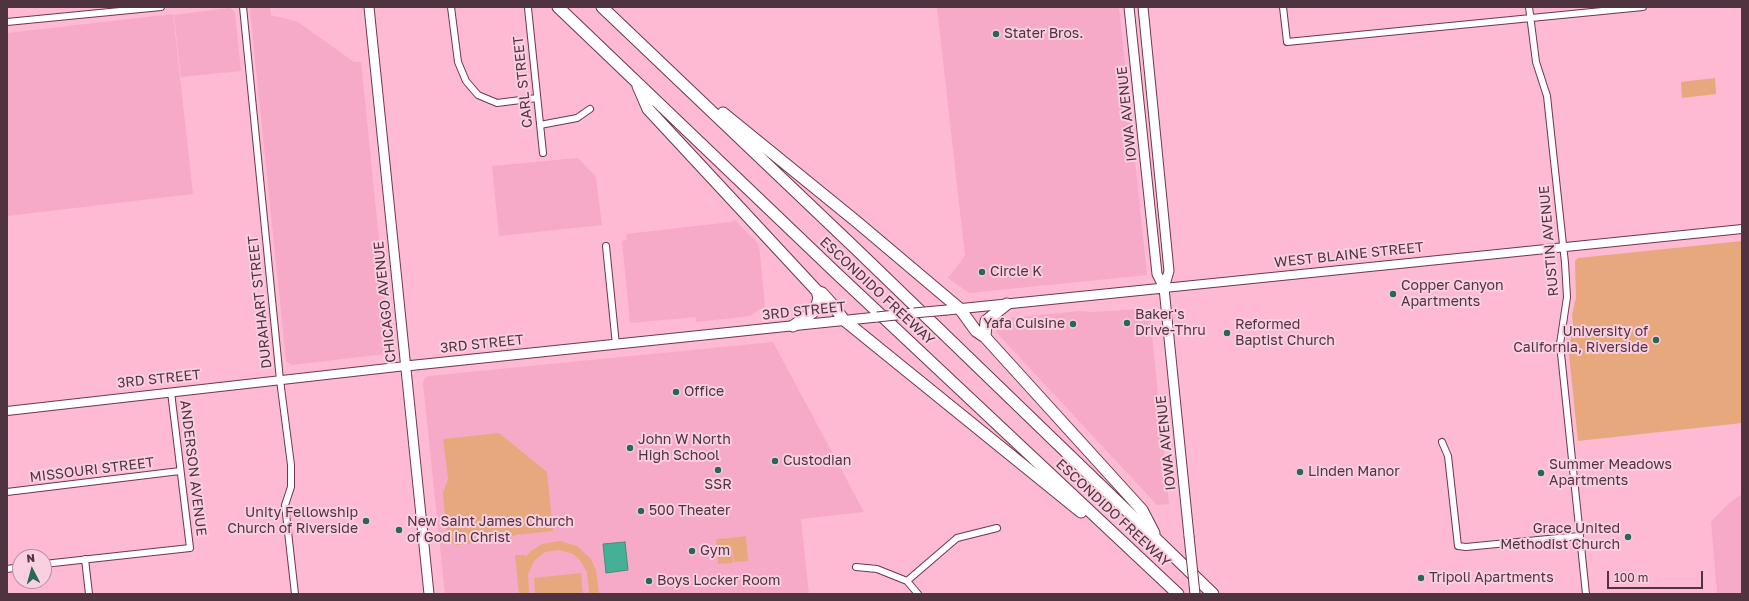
<!DOCTYPE html>
<style>
body{margin:0}
#map{position:relative;width:1749px;height:601px;overflow:hidden;background:#feb9d3;font-family:"Golos Text",sans-serif}
canvas{display:block}
.frame{position:absolute;inset:0;border:8px solid #4f333e;pointer-events:none}
.north{position:absolute;left:12px;top:549px;width:40px;height:40px;box-sizing:border-box;background:#facfdf;border:1px solid #b6919f;border-radius:50%;rotate:354deg;font-size:11px;font-weight:700;line-height:16px;text-align:center;color:#4f333e}
.north::after{content:'';display:block;margin:auto;width:14px;height:18px;background:#266858;clip-path:polygon(50% 0,100% 100%,50% 72%,0 100%)}
.scale{position:absolute;left:1607px;top:571px;width:96px;height:18px;box-sizing:border-box;border:2px solid #4f333e;border-top:0;padding-left:5px;font-size:12px;line-height:14px;white-space:nowrap;color:#4f333e;-webkit-text-stroke:3px #facfdf;paint-order:stroke}
</style>
<div id="map">
<canvas width="1749" height="601"></canvas>
<div class="frame"></div>
<div class="north">N</div>
<div class="scale">100 m</div>
</div>
<script>
const context = document.querySelector('canvas').getContext('2d');
context.lineJoin = 'round';
function fill(path, color) {
  context.fillStyle = color;
  context.fill(path, 'evenodd');
}
function shape(rows) {
  const path = new Path2D();
  for (const r of rows) {
    path.moveTo(r[0], r[1]);
    for (let i = 2; i < r.length; i += 2) path.lineTo(r[i], r[i + 1]);
  }
  return path;
}
function trace(path, color, width, dash) {
  context.strokeStyle = color;
  context.lineWidth = width;
  context.lineCap = dash ? 'butt' : 'round';
  context.setLineDash(dash || []);
  context.stroke(path);
}
function drawText(font, color, halo, rows, align = 'center') {
  context.font = font + ' "Golos Text",sans-serif';
  context.lineWidth = 4;
  context.setLineDash([]);
  context.textBaseline = 'middle';
  context.strokeStyle = halo;
  context.fillStyle = color;
  for (const [text, x, y, turn = 0] of rows) {
    context.save();
    context.translate(x, y);
    context.rotate((+turn || 0) * Math.PI / 180);
    context.textAlign = isNaN(turn) ? turn : align;
    if (halo) context.strokeText(text, 0, 0);
    context.fillText(text, 0, 0);
    context.restore();
  }
}
fill(shape([
 [252,7,270,7,271,15,298,22,354,62,361,62,390,348,390,351,385,354,292,365,286,361,250,10],
 [937,7,1119,7,1147,275,969,293,948,278,965,256],
 [229,8,233,10,235,13,241,71,181,77,174,15],
 [173,14,193,194,7,216,7,33],
 [578,158,596,177,602,225,499,236,492,166],
 [735,220,759,245,765,306,750,316,696,322,696,317,630,323,622,241,627,240,626,234,731,222],
 [1140,309,1150,315,1169,504,1157,505,996,332,1000,319,1080,311,1092,312],
 [773,342,864,512,801,519,809,594,445,594,423,383,425,378,429,376],
 [1742,494,1742,594,1717,594,1711,522,1729,503]
]), '#f6aac8');
fill(shape([
 [1715,78,1716,94,1682,98,1681,82],
 [1742,241,1742,423,1578,441,1568,345,1571,339,1573,323,1572,315,1576,298,1575,261,1578,258],
 [499,433,547,472,553,531,515,535,508,539,456,545,447,540,443,493,448,479,443,439],
 [746,536,748,561,734,562,731,538],
 [731,538,733,563,718,564,716,539],
 [560,541,577,546,591,559,596,570,599,594,589,594,587,572,580,560,573,554,559,550,545,552,534,561,528,574,529,594,519,594,515,555,525,555,525,557,531,551,542,544],
 [581,573,583,594,535,594,534,578]
]), '#e7a87e');
const water = shape([
 [625,542,628,570,606,573,603,544,625,542]
]);
fill(water, '#44b196');
trace(water, '#478b7c', 1);
const street = shape([
 [243,7,280,380,291,465,291,487,285,505,295,594],
 [451,7,458,62,466,81,478,95,497,103,537,98],
 [1283,7,1287,42,1643,7],
 [1529,7,1536,62,1547,96,1565,263,1567,297,1560,344,1586,594],
 [528,8,543,153],
 [7,22,161,7],
 [540,125,577,118,590,109],
 [606,246,616,345],
 [1442,442,1448,456,1458,546,1466,547,1579,536],
 [7,492,180,471],
 [85,559,89,594],
 [44,564,190,548,171,392],
 [856,567,877,569,907,581,918,594],
 [7,569,20,567],
 [907,581,957,538,997,528]
]);
const secondary = shape([
 [1164,288,1742,229],
 [7,411,406,366]
]);
const primary = shape([
 [369,7,429,594],
 [1129,7,1157,274,1164,288,1189,536],
 [1143,7,1169,271,1164,288],
 [947,310,1164,288],
 [896,315,914,313],
 [406,366,877,317]
]);
const highway = shape([
 [558,7,834,271,1178,594],
 [602,7,856,249,1213,594],
 [638,86,648,109,817,291,822,293,831,303,844,320,1081,512],
 [723,113,857,222,960,309,976,331,985,337,1142,510,1154,533],
 [793,326,812,313,816,308,819,298,817,291],
 [985,337,986,321,1007,304]
]);
trace(street, '#6f364e', 8);
trace(secondary, '#6f364e', 10);
trace(primary, '#6f364e', 11);
trace(highway, '#6f364e', 13);
trace(street, '#fff', 6);
trace(secondary, '#fff', 8);
trace(primary, '#fff', 9);
trace(highway, '#fff', 11);
const primaryBridge = shape([
 [914,313,947,310],
 [877,317,896,315],
 [1189,536,1195,594]
]);
trace(primaryBridge, '#6f364e', 11, []);
trace(primaryBridge, '#fff', 9);
for (const [x, y, r, color] of [
 [996,34,4,"#266858"],
 [982,272,4,"#266858"],
 [1393,294,4,"#266858"],
 [1127,323,4,"#266858"],
 [1073,324,4,"#266858"],
 [1227,333,4,"#266858"],
 [1656,340,4,"#266858"],
 [676,392,4,"#266858"],
 [630,448,4,"#266858"],
 [775,461,4,"#266858"],
 [718,470,4,"#266858"],
 [1300,472,4,"#266858"],
 [1541,473,4,"#266858"],
 [641,511,4,"#266858"],
 [366,521,4,"#266858"],
 [399,530,4,"#266858"],
 [1628,537,4,"#266858"],
 [692,551,4,"#266858"],
 [1421,578,4,"#266858"],
 [649,581,4,"#266858"]
]) {
  const dot = new Path2D();
  dot.arc(x, y, r, 0, 2 * Math.PI);
  context.fillStyle = color;
  context.fill(dot);
  trace(dot, '#facfdf', 1.5);
}
drawText('14px', '#4f333e', '#facfdf', [
 ["Stater Bros.",1004,34],
 ["Circle K",990,272],
 ["Copper Canyon",1401,286],
 ["Apartments",1401,302],
 ["Baker's",1135,315],
 ["Drive-Thru",1135,331],
 ["Yafa Cuisine",1065,324,"right"],
 ["Reformed",1235,325],
 ["Baptist Church",1235,341],
 ["University of",1648,332,"right"],
 ["California, Riverside",1648,348,"right"],
 ["Office",684,392],
 ["John W North",638,440],
 ["High School",638,456],
 ["Custodian",783,461],
 ["Summer Meadows",1549,465],
 ["Apartments",1549,481],
 ["Linden Manor",1308,472],
 ["SSR",718,485,"center"],
 ["500 Theater",649,511],
 ["Unity Fellowship",358,513,"right"],
 ["Church of Riverside",358,529,"right"],
 ["New Saint James Church",407,522],
 ["of God in Christ",407,538],
 ["Grace United",1620,529,"right"],
 ["Methodist Church",1620,545,"right"],
 ["Gym",700,551],
 ["Tripoli Apartments",1429,578],
 ["Boys Locker Room",657,581]
], 'left');
drawText('14px', '#4f333e', '#facfdf', [
 ["CARL STREET",523,82,-96],
 ["IOWA AVENUE",1127,114,-96],
 ["RUSTIN AVENUE",1549,241,-95],
 ["WEST BLAINE STREET",1349,255,-6],
 ["ESCONDIDO FREEWAY",877,291,43],
 ["DURAHART STREET",260,302,-96],
 ["CHICAGO AVENUE",385,302,-96],
 ["3RD STREET",804,311,-6],
 ["3RD STREET",482,344,-6],
 ["3RD STREET",159,379,-6],
 ["IOWA AVENUE",1166,443,-96],
 ["ANDERSON AVENUE",193,468,83],
 ["MISSOURI STREET",92,470,-7],
 ["ESCONDIDO FREEWAY",1113,513,43]
]);
</script>
